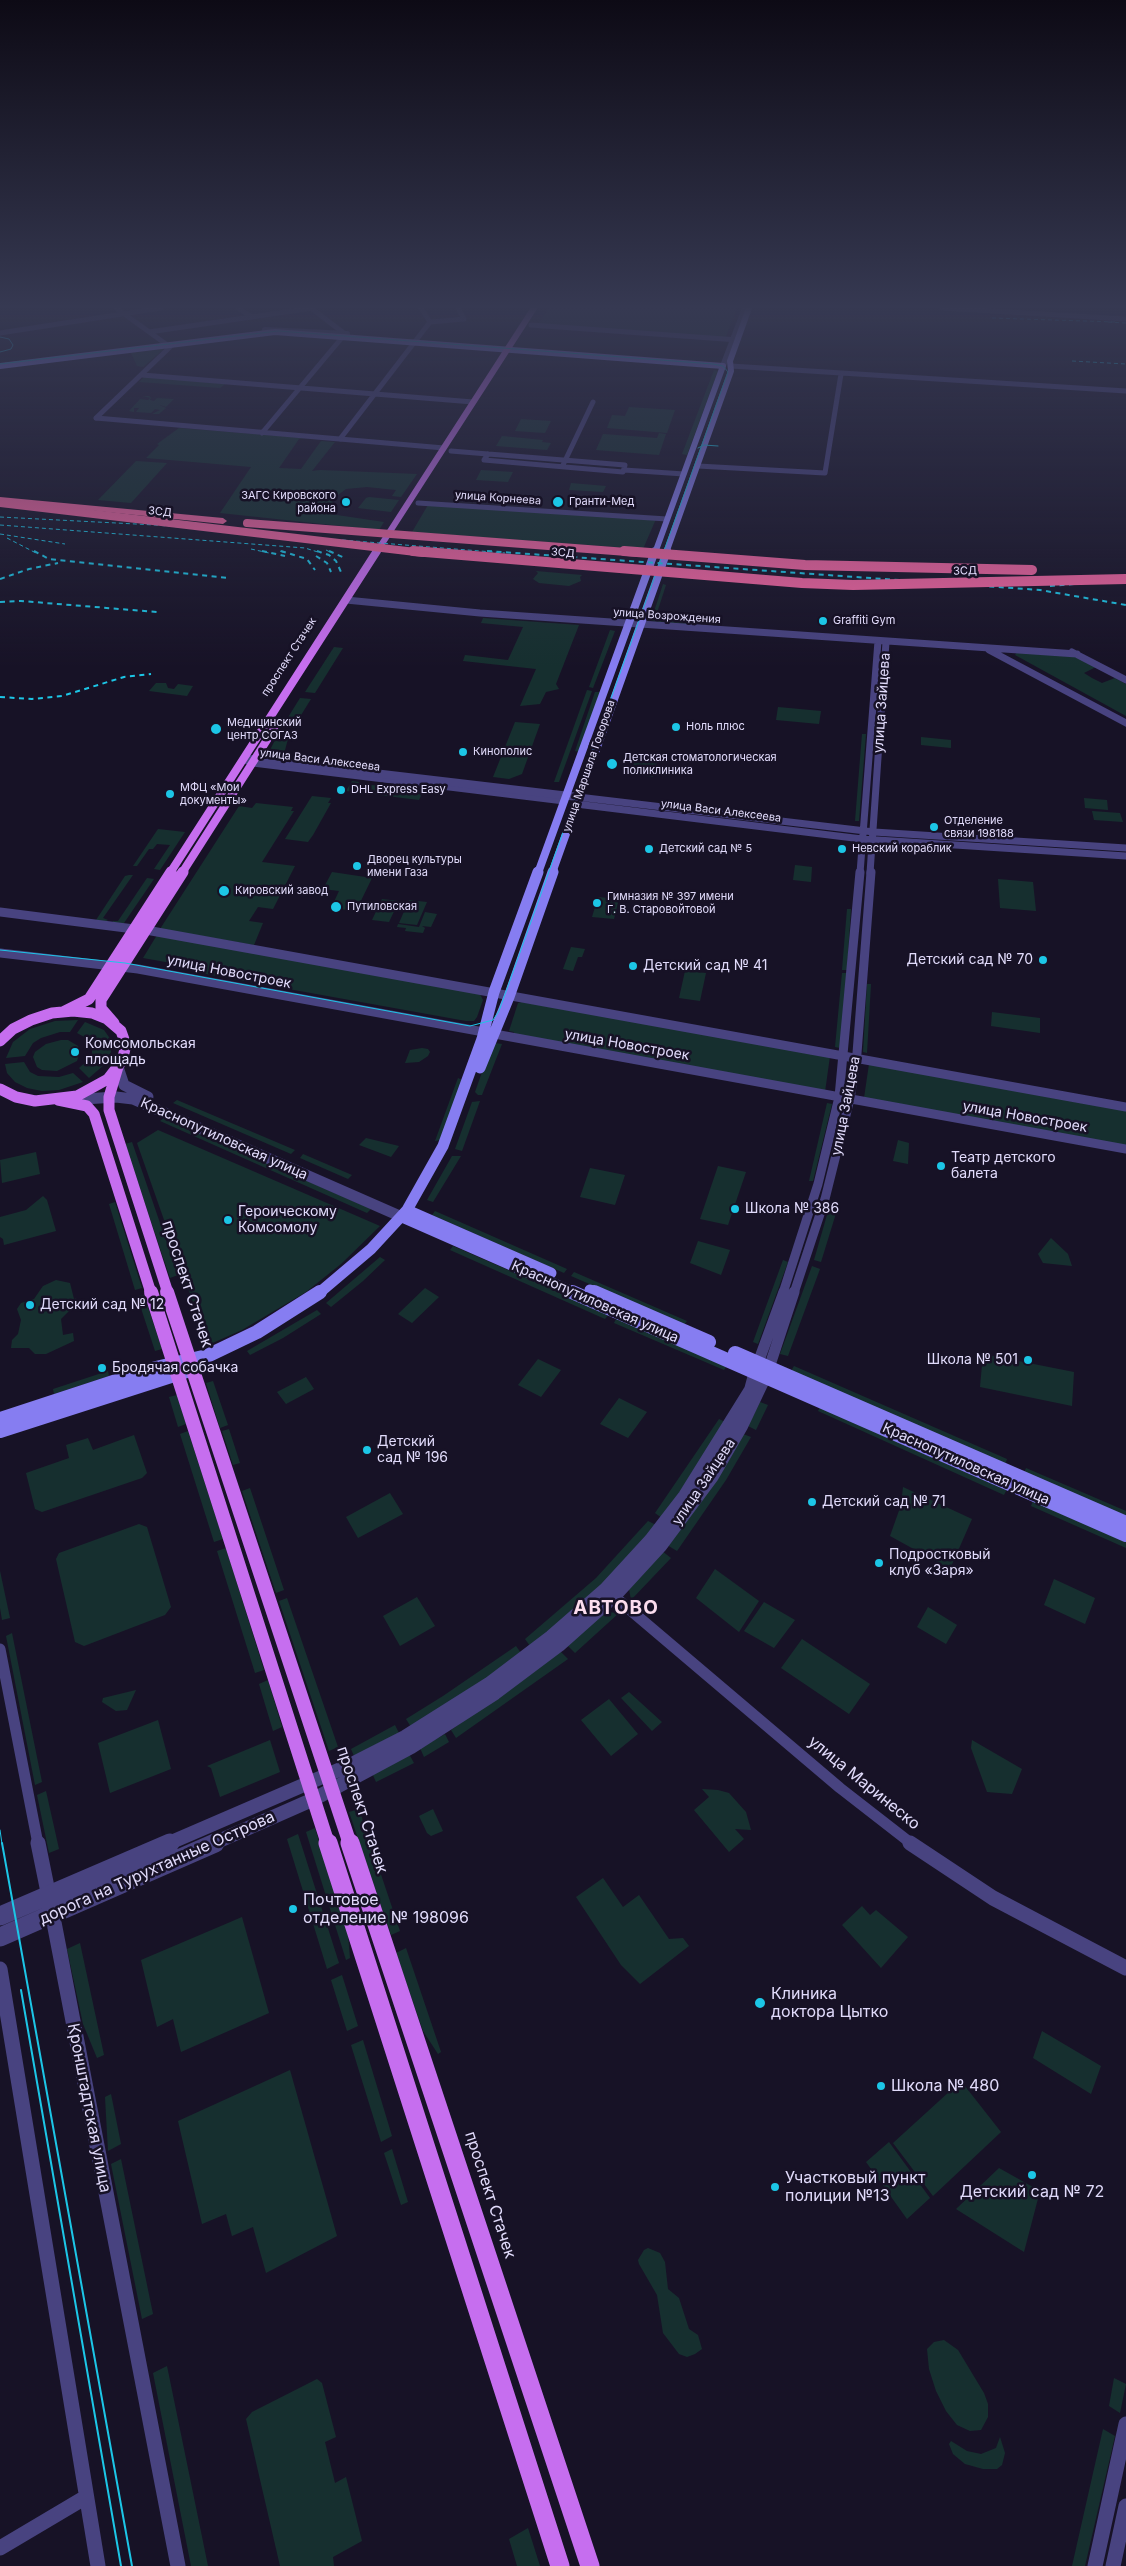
<!DOCTYPE html>
<meta charset="utf-8">
<style>
body{margin:0}
canvas{display:block;background:#171226}
</style>
<canvas width="1126" height="2566"></canvas>
<script>
const context = document.querySelector('canvas').getContext('2d');
context.lineJoin = 'round';
function fill(path, color) {
  context.fillStyle = color;
  context.fill(path, 'evenodd');
}
function shape(rows) {
  const path = new Path2D();
  for (const r of rows) {
    path.moveTo(r[0], r[1]);
    for (let i = 2; i < r.length; i += 2) path.lineTo(r[i], r[i + 1]);
  }
  return path;
}
function trace(path, color, width, dash) {
  context.strokeStyle = color;
  context.lineWidth = width;
  context.lineCap = dash ? 'butt' : 'round';
  context.setLineDash(dash || []);
  context.stroke(path);
}
function drawText(font, color, halo, rows, align = 'center') {
  context.font = font + ' Inter,sans-serif';
  context.lineWidth = 5;
  context.setLineDash([]);
  context.textBaseline = 'middle';
  context.strokeStyle = halo;
  context.fillStyle = color;
  for (const [text, x, y, turn = 0] of rows) {
    context.save();
    context.translate(x, y);
    context.rotate((+turn || 0) * Math.PI / 180);
    context.textAlign = isNaN(turn) ? turn : align;
    if (halo) context.strokeText(text, 0, 0);
    context.fillText(text, 0, 0);
    context.restore();
  }
}
fill(shape([
 [549,308,737,308,725,339,538,324],
 [164,349,143,367,137,366,131,353],
 [714,370,718,371,687,455,682,454],
 [145,376,225,384,220,388,139,382],
 [143,396,149,396,151,398,150,400,154,401,157,398,174,399,166,407,157,404,166,408,159,414,152,414,160,410,155,409,151,413,136,412,139,408,134,408,134,412,129,411,140,399,148,400,150,398],
 [629,407,675,410,667,433,607,428,612,415,625,416],
 [521,419,551,421,545,433,515,431],
 [179,428,305,438,299,439,279,468,301,469,321,441,335,442,312,471,320,470,417,474,401,497,392,496,396,490,367,487,346,489,334,498,330,514,384,522,379,530,220,513,251,467,146,458,159,445,157,444],
 [659,433,666,434,659,455,596,450,603,434,657,438],
 [502,436,543,440,542,442,551,443,547,450,496,446],
 [136,461,167,463,131,503,98,500],
 [481,470,513,472,508,482,476,480],
 [571,483,606,486,603,492,569,490],
 [366,498,369,497,399,500,391,512,358,508],
 [428,505,656,519,643,549,412,532],
 [536,571,582,575,580,577,581,581,569,586,539,583,533,579,538,573],
 [663,584,666,585,656,616,660,618,697,620,696,625,651,621],
 [483,618,579,625,556,684,559,689,546,692,540,704,520,706,536,669,463,661,465,655,508,660,523,627,481,623],
 [610,630,615,631,593,688,589,687],
 [334,647,343,648,315,693,305,692],
 [1017,652,1074,656,1096,667,1084,673,1092,678,1102,683,1115,678,1126,684,1126,716,1015,655],
 [156,683,166,683,168,688,174,689,178,684,193,686,187,696,149,691],
 [587,690,592,691,559,782,554,782],
 [595,692,600,692,579,752,575,751],
 [300,698,311,699,298,720,287,719],
 [778,707,821,711,819,724,776,720],
 [515,722,540,724,522,774,509,779,493,777],
 [862,734,866,734,859,821,855,821],
 [921,737,951,740,951,748,921,745],
 [276,738,288,739,285,750,282,753,284,753,280,757,267,756],
 [634,756,658,758,653,777,629,774],
 [352,781,359,782,358,784,424,789,419,800,346,791],
 [312,796,331,798,328,803,331,803,313,835,308,842,285,839],
 [1084,798,1107,800,1108,810,1085,808],
 [256,803,293,807,291,811,294,811,262,862,295,866,273,909,258,907,249,921,263,923,254,945,160,929,239,806,252,808],
 [1092,811,1120,813,1123,822,1094,820],
 [158,829,185,832,160,870,154,869,170,845,157,844,153,849,149,849,137,866,133,866],
 [795,865,812,867,811,882,793,880],
 [332,872,372,878,356,911,331,908,339,891,323,889],
 [129,875,133,875,103,918,108,920,105,922,96,920,125,876],
 [147,878,154,879,124,923,112,923,113,921,118,921],
 [998,879,1033,882,1036,911,1000,908],
 [598,897,619,899,614,919,592,917],
 [382,899,399,901,389,922,372,920],
 [409,900,427,902,417,925,399,923],
 [847,909,851,909,847,970,842,970],
 [425,912,437,914,431,927,422,926,425,928,423,933,405,931,406,928,397,927,398,924,419,927],
 [157,935,480,994,483,1000,477,1017,474,1021,466,1021,211,975,185,969,188,966,143,958],
 [571,947,585,949,582,957,578,957,573,971,563,969],
 [685,971,706,973,700,1001,679,998],
 [842,973,847,973,840,1048,835,1047],
 [867,984,871,984,867,1053,863,1052],
 [522,1002,830,1056,825,1092,513,1035,514,1032,509,1031,518,1003],
 [992,1012,1040,1018,1040,1033,991,1026],
 [78,1020,70,1032,60,1032,41,1038,33,1043,25,1056,6,1058,13,1042,30,1029,55,1021],
 [85,1022,104,1030,111,1040,111,1052,105,1064,89,1078,79,1068,88,1060,92,1053,92,1045,88,1039,77,1033],
 [61,1040,68,1040,78,1046,80,1051,77,1061,57,1071,42,1070,37,1067,33,1057,35,1052,46,1044],
 [495,1043,502,1044,482,1095,478,1095,475,1092,488,1055],
 [422,1048,428,1049,430,1052,428,1056,419,1062,405,1063,410,1050],
 [24,1062,30,1072,38,1076,59,1077,73,1073,83,1082,59,1090,42,1091,27,1088,15,1082,7,1073,5,1064],
 [869,1064,1126,1110,1126,1147,864,1098],
 [458,1078,462,1080,441,1140,435,1141],
 [177,1100,295,1150,291,1154,173,1103],
 [480,1101,462,1151,455,1149,472,1102],
 [827,1103,832,1104,813,1181,809,1181],
 [164,1118,371,1209,367,1213,160,1121],
 [158,1130,380,1226,341,1264,306,1292,242,1330,208,1345,137,1143],
 [366,1138,399,1146,391,1157,359,1145],
 [898,1140,909,1143,908,1164,893,1161],
 [132,1142,178,1275,170,1278,125,1144],
 [36,1152,40,1174,2,1183,0,1160],
 [303,1154,352,1175,348,1179,300,1158],
 [452,1156,461,1156,433,1202,427,1200],
 [718,1166,746,1172,728,1225,700,1219],
 [590,1168,625,1175,615,1205,580,1197],
 [43,1196,47,1200,56,1231,4,1245,3,1239,0,1237,0,1217,26,1210],
 [115,1202,142,1288,135,1290,109,1204],
 [829,1208,837,1210,821,1262,814,1260],
 [435,1211,567,1269,564,1273,432,1215],
 [1051,1238,1068,1254,1072,1266,1043,1263,1038,1254],
 [698,1241,730,1250,721,1275,690,1263],
 [453,1246,609,1314,605,1319,450,1250],
 [380,1257,385,1260,363,1281,331,1307,326,1303],
 [783,1260,788,1262,758,1344,753,1342],
 [812,1266,820,1269,788,1356,780,1354],
 [574,1272,687,1321,684,1325,571,1276],
 [56,1280,70,1283,74,1299,76,1298,78,1308,71,1309,61,1319,63,1335,73,1333,74,1341,46,1354,35,1354,29,1348,11,1348,12,1340,18,1334,21,1320,17,1309,21,1303,34,1299,43,1286],
 [425,1288,439,1297,412,1323,398,1314],
 [144,1295,162,1349,155,1351,137,1296],
 [317,1310,321,1314,283,1338,250,1355,247,1351],
 [617,1317,727,1366,724,1370,614,1323],
 [983,1354,1074,1372,1072,1406,980,1387],
 [538,1359,561,1370,541,1397,518,1385],
 [794,1366,1007,1459,1005,1465,791,1371],
 [108,1371,109,1376,54,1394,53,1389],
 [306,1377,314,1389,286,1404,277,1392],
 [213,1381,228,1425,220,1428,206,1383],
 [177,1395,186,1424,178,1427,169,1397],
 [619,1398,647,1412,628,1438,600,1424],
 [760,1402,768,1405,756,1430,748,1426],
 [820,1407,1007,1489,1004,1495,818,1411],
 [719,1419,727,1423,662,1518,655,1513],
 [229,1429,240,1463,233,1465,222,1431],
 [188,1431,223,1539,214,1542,180,1434],
 [743,1434,751,1437,726,1480,677,1551,667,1545],
 [134,1435,147,1473,142,1478,42,1512,35,1509,26,1473,69,1458,66,1445,88,1438,93,1450],
 [1026,1468,1126,1511,1126,1517,1024,1473],
 [903,1487,972,1519,950,1569,890,1536,901,1505],
 [250,1488,284,1590,276,1593,242,1491],
 [390,1493,403,1514,358,1538,346,1517],
 [1033,1501,1126,1542,1126,1548,1031,1506],
 [648,1521,656,1525,604,1584,530,1646,525,1639,596,1578],
 [139,1524,147,1527,171,1607,165,1615,84,1646,75,1642,56,1559,59,1553],
 [226,1548,264,1670,255,1673,217,1551],
 [662,1551,671,1558,631,1600,629,1589],
 [715,1569,759,1601,739,1632,696,1598],
 [0,1571,10,1618,2,1620,0,1608],
 [1054,1579,1095,1598,1085,1624,1044,1605],
 [417,1597,435,1626,400,1646,383,1616],
 [287,1598,338,1747,329,1751,279,1601],
 [764,1602,795,1620,774,1648,744,1631],
 [928,1607,957,1625,946,1644,917,1627],
 [606,1612,619,1613,575,1653,567,1645],
 [12,1633,42,1782,35,1785,6,1636],
 [802,1639,870,1684,849,1714,781,1668],
 [516,1646,521,1653,485,1680,411,1727,406,1719,443,1696],
 [560,1651,568,1659,456,1738,451,1730],
 [268,1680,282,1727,273,1731,259,1684],
 [136,1690,127,1710,116,1711,102,1702,103,1698],
 [629,1692,662,1722,652,1731,621,1698],
 [609,1699,638,1734,611,1756,581,1720],
 [158,1720,171,1769,110,1793,98,1743],
 [395,1725,399,1733,354,1756,351,1749],
 [445,1734,449,1742,424,1757,420,1748],
 [270,1740,280,1772,220,1797,211,1768,207,1766],
 [972,1740,1022,1769,1012,1794,987,1792,971,1748],
 [409,1754,414,1763,376,1782,372,1773],
 [702,1789,718,1790,729,1793,746,1812,751,1830,735,1829,744,1839,729,1852,694,1810,709,1797],
 [46,1791,59,1849,49,1853,37,1795],
 [359,1809,400,1931,391,1935,349,1812],
 [433,1809,443,1831,431,1836,427,1833,419,1816],
 [315,1828,348,1935,350,1958,346,1960,306,1832],
 [298,1834,339,1963,327,1969,287,1839],
 [603,1878,623,1907,639,1895,669,1939,683,1938,689,1946,640,1984,621,1965,576,1897],
 [862,1906,870,1915,876,1910,908,1937,881,1968,842,1925],
 [242,1917,269,2013,181,2052,173,2019,157,2027,141,1960],
 [80,1943,104,2055,97,2058,83,2024,67,1949],
 [406,1948,441,2052,438,2054,423,2031,396,1953],
 [342,1975,358,2026,347,2031,331,1980],
 [1042,2031,1101,2066,1091,2094,1033,2058],
 [363,2040,392,2136,381,2142,351,2045],
 [290,2070,337,2236,266,2273,253,2227,232,2236,226,2214,202,2224,178,2121],
 [961,2081,1001,2132,933,2196,893,2143],
 [111,2094,121,2144,108,2151,105,2097],
 [889,2142,930,2198,907,2219,866,2162],
 [392,2149,408,2202,401,2205,384,2153],
 [121,2159,153,2314,142,2319,111,2164],
 [999,2168,1040,2191,1024,2252,956,2209],
 [648,2248,660,2253,665,2262,668,2289,679,2298,689,2329,698,2335,702,2349,695,2354,687,2357,679,2354,663,2333,657,2295,639,2264,638,2260,644,2250],
 [944,2340,958,2350,984,2393,988,2404,988,2417,981,2430,970,2431,957,2425,946,2411,936,2391,929,2369,927,2349,934,2342],
 [167,2366,208,2566,191,2566,153,2373],
 [1114,2378,1126,2384,1120,2413,1109,2406],
 [317,2379,322,2383,336,2437,325,2442,335,2483,346,2477,362,2541,333,2557,334,2566,280,2566,246,2419,252,2412],
 [1103,2429,1115,2436,1085,2566,1072,2566],
 [1000,2437,1005,2453,1002,2465,997,2469,983,2469,965,2464,953,2454,949,2444,951,2441,967,2451,981,2454,996,2448],
 [528,2528,540,2566,517,2566,509,2539]
]), '#162f2f');
trace(shape([
 [238,308,252,317],
 [942,308,1126,319],
 [430,322,464,319,458,308],
 [531,325,738,340],
 [149,332,313,308],
 [0,333,161,308],
 [731,366,1126,391],
 [142,375,473,402],
 [96,418,444,448],
 [96,418,170,347,116,308],
 [262,433,345,334,311,308],
 [340,439,430,322,421,308],
 [451,451,488,454],
 [488,454,501,455,625,465,623,472,484,460,488,454],
 [563,465,593,402],
 [698,466,825,473,841,374],
 [624,470,684,474],
 [418,503,667,519]
]), '#484380', 5);
trace(shape([
 [346,600,480,613,1077,654],
 [989,650,1126,723],
 [1072,652,1126,680],
 [245,760,253,763,564,801],
 [578,797,874,832,1126,848],
 [576,804,862,839,1126,856],
 [860,873,878,641],
 [870,873,886,642]
]), '#484380', 7);
trace(shape([
 [0,912,134,929],
 [146,930,1126,1107],
 [0,953,138,969,1126,1149],
 [783,1293,818,1184,839,1097,860,872],
 [794,1293,825,1199,850,1099,857,1053,871,872]
]), '#484380', 9);
trace(shape([
 [758,1363,784,1292],
 [769,1368,794,1292],
 [609,1592,840,1788,912,1844],
 [0,1649,38,1844]
]), '#484380', 11);
trace(shape([
 [38,1843,49,1897],
 [910,1843,993,1898,1126,1968],
 [52,1912,178,2566],
 [0,1969,98,2566],
 [0,2548,86,2497],
 [1095,2566,1126,2424],
 [1113,2566,1126,2506]
]), '#484380', 15);
trace(shape([
 [265,330,347,334],
 [723,366,745,308]
]), '#484380', 6);
trace(shape([
 [244,760,255,759,578,797]
]), '#484380', 8);
trace(shape([
 [118,1067,124,1085,148,1097],
 [68,1100,116,1097,133,1099,402,1217]
]), '#484380', 11);
trace(shape([
 [167,1844,350,1765,405,1737,489,1684,551,1637,606,1589,651,1540,685,1496,751,1390,758,1364],
 [212,1844,314,1799,411,1747,495,1693,559,1645,614,1596,660,1546,712,1476,741,1426,768,1369]
]), '#484380', 14);
trace(shape([
 [0,1916,170,1843],
 [0,1937,215,1843]
]), '#484380', 19);
trace(shape([
 [0,366,275,332,723,366,655,553],
 [666,553,731,371,730,361,749,308]
]), '#867df1', 6);
trace(shape([
 [538,873,655,551],
 [552,873,667,551]
]), '#867df1', 8);
trace(shape([
 [480,1068,509,997,553,872],
 [407,1210,551,1273],
 [402,1217,575,1293],
 [590,1290,596,1293],
 [319,1293,371,1249,407,1210,443,1146,482,1039,494,992,538,872]
]), '#867df1', 11);
trace(shape([
 [572,1292,1126,1535],
 [594,1292,709,1342],
 [735,1353,1126,1523],
 [0,1419,156,1368,207,1356,257,1332,320,1292],
 [0,1431,202,1366]
]), '#867df1', 14);
trace(shape([
 [376,553,534,308]
]), '#c66eef', 6);
trace(shape([
 [170,873,377,551],
 [182,873,274,729]
]), '#c66eef', 8);
trace(shape([
 [63,1012,89,999,171,872],
 [114,1023,101,1008,101,1000,183,872],
 [0,1041,13,1029,31,1020,52,1013,73,1011,92,1013,107,1019,121,1031,126,1045,122,1061,108,1079,77,1096,35,1101,16,1097,0,1089],
 [118,1067,109,1097,109,1110,168,1293],
 [58,1100,87,1106,94,1114,151,1293]
]), '#c66eef', 11);
trace(shape([
 [151,1292,328,1844],
 [167,1292,350,1844]
]), '#c66eef', 14);
trace(shape([
 [328,1843,560,2566],
 [350,1843,590,2566]
]), '#c66eef', 19);
fill(shape([
 [0,497,223,518,227,521,223,524,0,501,0,497]
]), '#ee639e');
trace(shape([
 [0,337,9,339,13,345,11,349,0,352],
 [0,364,278,331,713,364,723,366,728,372,499,1011,493,1020,470,1026,125,963,0,950],
 [698,448,704,445,718,446],
 [0,1830,2,1844]
]), '#1cc6e6', 1);
trace(shape([
 [2,1843,132,2566],
 [21,1990,121,2566]
]), '#1cc6e6', 2);
trace(shape([
 [992,318,1115,322],
 [1108,322,1126,323],
 [1072,361,1126,364],
 [0,517,155,525,505,553],
 [0,525,305,548,321,553],
 [0,534,65,544],
 [7,538,36,553],
 [251,549,269,553],
 [326,550,332,553],
 [280,551,285,553]
]), '#1cc6e6', 1, [4, 3]);
trace(shape([
 [34,551,49,559,228,578],
 [262,551,285,556],
 [281,551,307,559,315,570],
 [317,551,329,555,336,561,341,572],
 [329,551,345,558],
 [487,551,1040,590,1126,605],
 [316,556,327,563,331,572],
 [0,579,29,569,58,563],
 [1050,586,1126,580],
 [0,602,21,601,157,612],
 [0,697,32,699,62,696,124,677,151,674]
]), '#1cc6e6', 2, [5, 4.5]);
trace(shape([
 [0,503,424,553],
 [247,523,640,553]
]), '#ee639e', 8);
trace(shape([
 [413,551,802,583,853,585,1126,579],
 [624,551,805,565,1032,570]
]), '#ee639e', 10);
const sky = context.createLinearGradient(0, 0, 0, 667);
sky.addColorStop(0, '#0d0a15');
sky.addColorStop(0.46, '#363952');
sky.addColorStop(1, '#36395200');
context.fillStyle = sky;
context.fillRect(0, 0, 1126, 667);
for (const [x, y, r, color] of [
 [346,502,5,"#1cc6e6"],
 [558,502,6,"#1cc6e6"],
 [823,621,5,"#1cc6e6"],
 [676,727,5,"#1cc6e6"],
 [216,729,6,"#1cc6e6"],
 [463,752,5,"#1cc6e6"],
 [612,764,6,"#1cc6e6"],
 [341,790,5,"#1cc6e6"],
 [170,794,5,"#1cc6e6"],
 [934,827,5,"#1cc6e6"],
 [649,849,5,"#1cc6e6"],
 [842,849,5,"#1cc6e6"],
 [357,866,5,"#1cc6e6"],
 [224,891,6,"#1cc6e6"],
 [597,903,5,"#1cc6e6"],
 [336,907,6,"#1cc6e6"],
 [1043,960,5,"#1cc6e6"],
 [633,966,5,"#1cc6e6"],
 [75,1052,5,"#1cc6e6"],
 [941,1166,5,"#1cc6e6"],
 [735,1209,5,"#1cc6e6"],
 [228,1220,5,"#1cc6e6"],
 [30,1305,5,"#1cc6e6"],
 [1028,1360,5,"#1cc6e6"],
 [102,1368,5,"#1cc6e6"],
 [367,1450,5,"#1cc6e6"],
 [812,1502,5,"#1cc6e6"],
 [879,1563,5,"#1cc6e6"],
 [293,1909,5,"#1cc6e6"],
 [760,2003,6,"#1cc6e6"],
 [881,2086,5,"#1cc6e6"],
 [1032,2175,5,"#1cc6e6"],
 [775,2187,5,"#1cc6e6"]
]) {
  const dot = new Path2D();
  dot.arc(x, y, r, 0, 2 * Math.PI);
  context.fillStyle = color;
  context.fill(dot);
  trace(dot, '#171226', 2);
}
drawText('11px', '#e1dbfb', '#171226', [
 ["ЗАГС Кировского",336,496,"right"],
 ["района",336,509,"right"],
 ["Гранти-Мед",569,502],
 ["Graffiti Gym",833,621],
 ["Медицинский",227,723],
 ["центр СОГАЗ",227,736],
 ["Ноль плюс",686,727],
 ["Кинополис",473,752],
 ["Детская стоматологическая",623,758],
 ["поликлиника",623,771],
 ["МФЦ «Мои",180,788],
 ["документы»",180,801],
 ["DHL Express Easy",351,790],
 ["Отделение",944,821],
 ["связи 198188",944,834],
 ["Детский сад № 5",659,849],
 ["Невский кораблик",852,849],
 ["Дворец культуры",367,860],
 ["имени Газа",367,873],
 ["Кировский завод",235,891],
 ["Гимназия № 397 имени",607,897],
 ["Г. В. Старовойтовой",607,910],
 ["Путиловская",347,907]
], 'left');
drawText('11px', '#e1dbfb', '#171226', [
 ["улица Корнеева",498,498,4],
 ["ЗСД",160,512,6],
 ["ЗСД",563,553,5],
 ["ЗСД",965,571,-2],
 ["улица Возрождения",667,616,4],
 ["проспект Стачек",289,657,-57],
 ["улица Васи Алексеева",320,760,7],
 ["улица Маршала Говорова",589,766,-71],
 ["улица Васи Алексеева",721,811,7]
]);
drawText('14px', '#e1dbfb', '#171226', [
 ["улица Зайцева",882,703,-86],
 ["улица Новостроек",229,972,11],
 ["улица Новостроек",627,1045,10],
 ["улица Зайцева",846,1106,-79],
 ["улица Новостроек",1025,1117,10],
 ["Краснопутиловская улица",224,1139,24],
 ["Краснопутиловская улица",595,1302,24],
 ["Краснопутиловская улица",966,1464,24],
 ["улица Зайцева",704,1482,-56]
]);
drawText('14px', '#e1dbfb', '#171226', [
 ["Детский сад № 70",1033,960,"right"],
 ["Детский сад № 41",643,966],
 ["Комсомольская",85,1044],
 ["площадь",85,1060],
 ["Театр детского",951,1158],
 ["балета",951,1174],
 ["Школа № 386",745,1209],
 ["Героическому",238,1212],
 ["Комсомолу",238,1228],
 ["Детский сад № 12",40,1305],
 ["Школа № 501",1018,1360,"right"],
 ["Бродячая собачка",112,1368],
 ["Детский",377,1442],
 ["сад № 196",377,1458],
 ["Детский сад № 71",822,1502],
 ["Подростковый",889,1555],
 ["клуб «Заря»",889,1571]
], 'left');
drawText('16px', '#e1dbfb', '#171226', [
 ["проспект Стачек",187,1284,72],
 ["улица Маринеско",864,1783,39],
 ["проспект Стачек",362,1810,72],
 ["дорога на Турухтанные Острова",157,1868,-24],
 ["Кронштадтская улица",89,2108,79],
 ["проспект Стачек",490,2195,72]
]);
drawText('16px', '#e1dbfb', '#171226', [
 ["Почтовое",303,1900],
 ["отделение № 198096",303,1918],
 ["Клиника",771,1994],
 ["доктора Цытко",771,2012],
 ["Школа № 480",891,2086],
 ["Участковый пункт",785,2178],
 ["полиции №13",785,2196],
 ["Детский сад № 72",1032,2192,"center"]
], 'left');
context.letterSpacing = '1px';
drawText('bold 19px', '#fbddee', '#171226', [
 ["АВТОВО",616,1608]
]);
context.letterSpacing = '0px';
</script>
